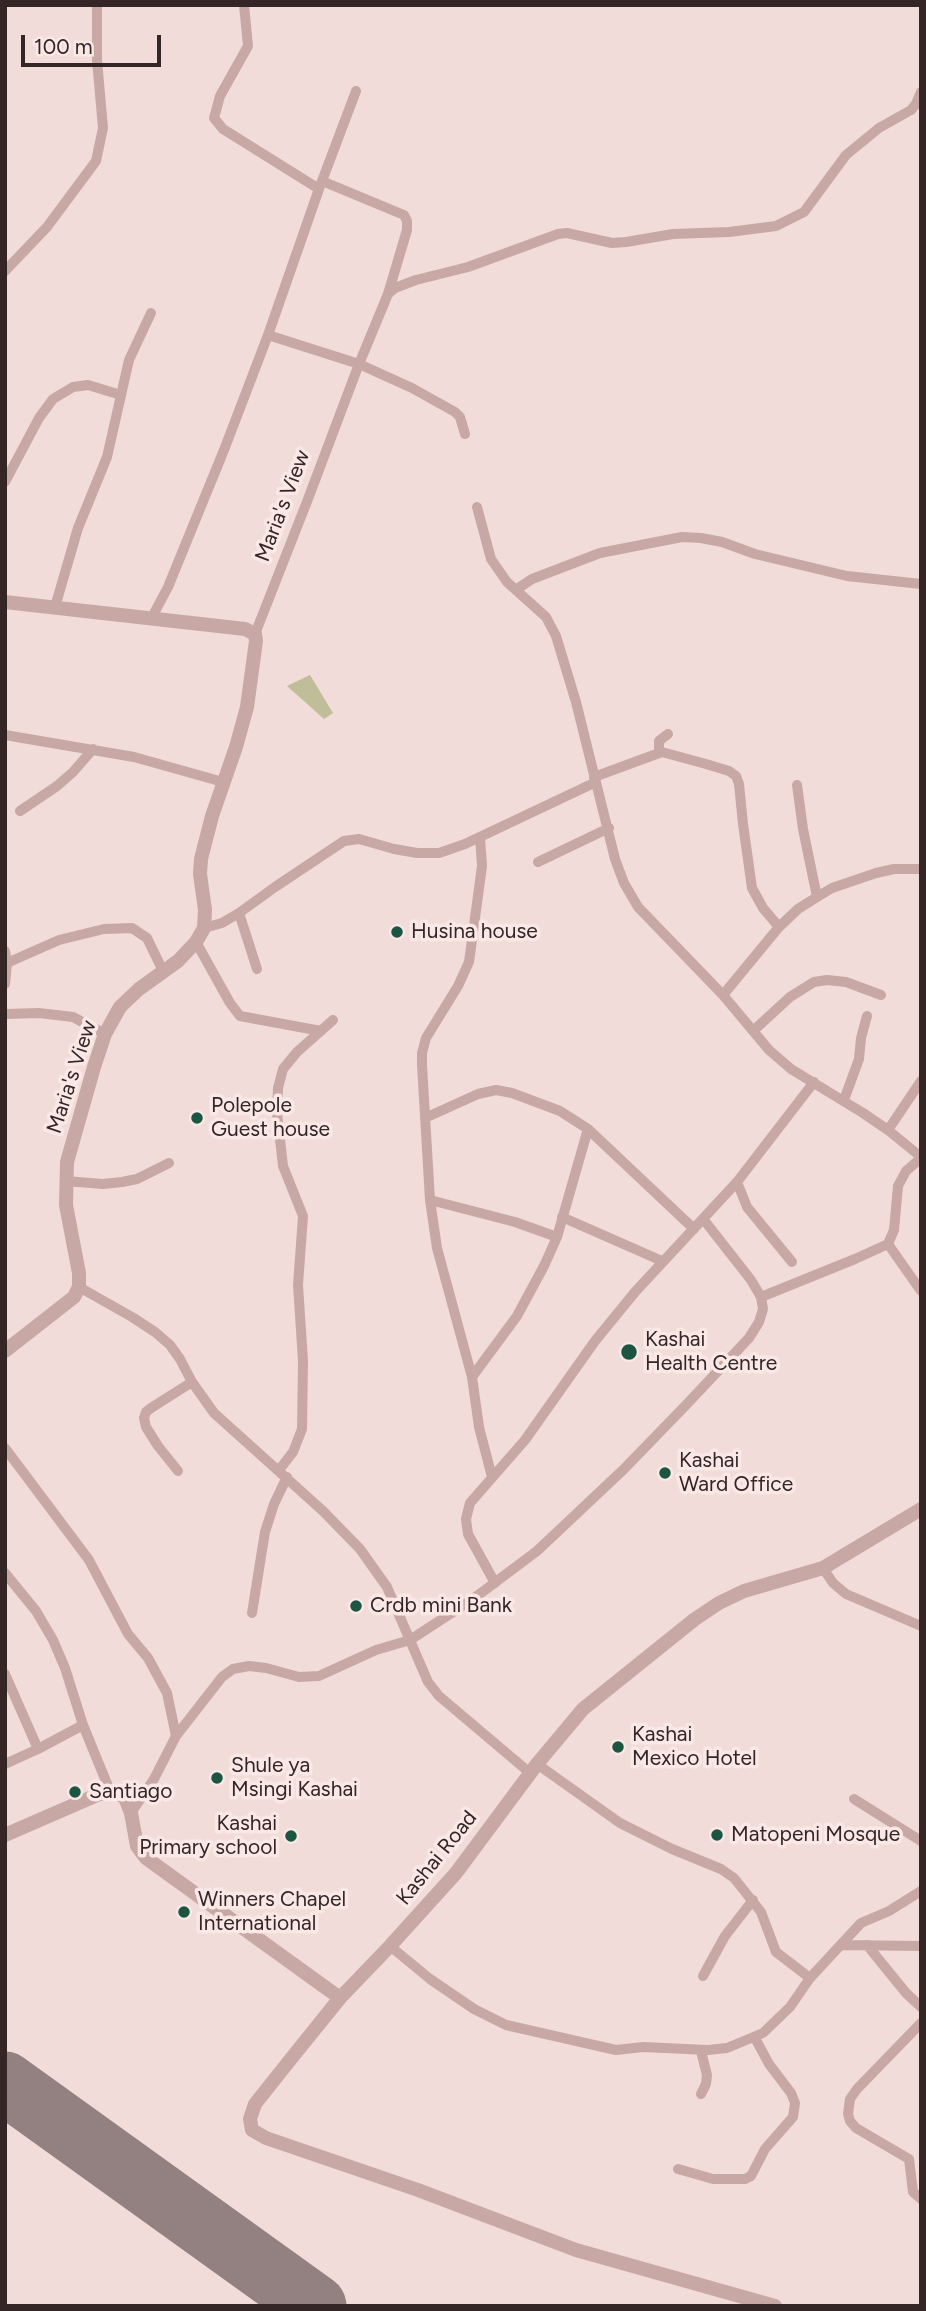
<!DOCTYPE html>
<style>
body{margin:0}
#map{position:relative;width:926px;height:2311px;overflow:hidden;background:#f1dcd9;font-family:Figtree,sans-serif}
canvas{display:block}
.frame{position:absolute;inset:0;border:7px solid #342627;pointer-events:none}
.scale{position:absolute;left:21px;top:35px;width:140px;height:32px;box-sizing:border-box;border:4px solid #342627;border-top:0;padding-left:9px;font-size:21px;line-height:24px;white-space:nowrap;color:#342627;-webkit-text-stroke:5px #f9e8e5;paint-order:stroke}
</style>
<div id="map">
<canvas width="926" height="2311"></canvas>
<div class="frame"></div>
<div class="scale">100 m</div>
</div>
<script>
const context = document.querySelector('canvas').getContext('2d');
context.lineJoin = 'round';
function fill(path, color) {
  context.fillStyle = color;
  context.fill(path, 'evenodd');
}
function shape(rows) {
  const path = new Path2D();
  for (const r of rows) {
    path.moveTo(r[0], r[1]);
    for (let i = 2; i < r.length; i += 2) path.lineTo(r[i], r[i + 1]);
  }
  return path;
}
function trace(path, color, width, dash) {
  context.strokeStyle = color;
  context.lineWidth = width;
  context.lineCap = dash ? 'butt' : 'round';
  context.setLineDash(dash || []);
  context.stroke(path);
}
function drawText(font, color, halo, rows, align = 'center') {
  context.font = font + ' Figtree,sans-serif';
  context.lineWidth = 7;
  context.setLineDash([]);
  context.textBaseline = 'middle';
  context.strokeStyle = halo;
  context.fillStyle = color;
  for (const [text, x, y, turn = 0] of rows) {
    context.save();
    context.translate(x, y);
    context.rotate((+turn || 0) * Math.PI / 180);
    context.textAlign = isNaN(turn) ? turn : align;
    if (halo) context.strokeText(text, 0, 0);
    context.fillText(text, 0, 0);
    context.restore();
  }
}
fill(shape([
 [310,675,333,713,324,719,287,686]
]), '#bfbe99');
trace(shape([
 [5,2083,315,2306]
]), '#928180', 63);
trace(shape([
 [244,5,248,46,220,96,214,118,223,129,319,189],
 [322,181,404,215,407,221,407,230,388,294],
 [5,271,47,227,96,161,103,128,97,60,97,5],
 [268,335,359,364,412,388,455,412,460,417,465,434],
 [5,482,39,418,53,399,73,387,88,385,121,395],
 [477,507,491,559,507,582,546,617,556,636,576,702,615,859,624,883,638,907,723,995,769,1050,791,1069,863,1113,888,1130,921,1157],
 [517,589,532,579,600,553,682,537,701,538,722,542,755,554,847,576,921,584],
 [55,607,78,528,107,457,129,360,151,313],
 [151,619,168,587,224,450,268,335,319,189,356,91],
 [255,634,308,499,359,364,388,294,395,288,416,280,468,267,558,234,567,233,612,243,626,242,673,234,729,232,776,226,804,212,846,155,879,128,911,110,916,104,921,92],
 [668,734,659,741,659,750,662,752,706,764,729,771,736,776,739,784,743,824,752,888,763,908,779,927],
 [5,735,134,757,223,782],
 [594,777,662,752],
 [797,785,803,829,817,897],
 [20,811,57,786,73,772,93,749],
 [480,837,482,866,469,962,458,986,426,1038,422,1053,422,1065,430,1200,437,1248,472,1377,479,1427,492,1477],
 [538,862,609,828],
 [239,913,257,969],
 [204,928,222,923,239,913,275,887,344,841,359,839,394,849,417,853,439,853,465,844,596,782],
 [196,942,230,1003,240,1016,321,1031],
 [5,951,7,963,5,984],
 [7,963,59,940,104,929,132,928,147,938,164,973],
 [723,995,779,927,798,909,817,897,832,888,876,873,894,869,921,869],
 [5,1014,39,1013,73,1017,105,1034],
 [753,1031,790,997,814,982,827,980,846,982,881,995],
 [844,1100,859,1059,861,1038,867,1016],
 [425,1118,478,1094,496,1090,512,1093,560,1111,588,1129,694,1229],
 [888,1130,921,1081],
 [65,1181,103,1184,122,1182,137,1179,169,1163],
 [737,1182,747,1207,792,1262],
 [430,1200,515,1222,557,1237],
 [562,1217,662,1261],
 [888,1244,921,1291],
 [79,1287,132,1317,155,1332,170,1345,180,1359,192,1382,214,1413,323,1511,360,1549,387,1587,428,1682,439,1696,530,1773],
 [761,1297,855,1259,888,1244,894,1230,898,1186,906,1171,921,1158],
 [472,1377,517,1316,544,1266,557,1237,588,1129],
 [5,1448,89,1560,128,1634,148,1658,167,1693,176,1736],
 [279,1470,293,1452,302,1429,303,1361,298,1285,303,1216,283,1166,277,1113,278,1088,283,1069,297,1052,333,1020],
 [178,1471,158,1446,146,1427,144,1418,146,1412,151,1408,192,1382],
 [823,1568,833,1583,846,1594,921,1626],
 [5,1573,36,1611,53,1640,65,1668,83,1725,110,1791],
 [495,1583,468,1534,466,1519,470,1503,525,1440,595,1341,635,1292,737,1182,814,1082],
 [252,1613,265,1532,274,1504,287,1477],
 [5,1674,38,1749],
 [5,1764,38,1749,83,1725],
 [537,1764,620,1823,672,1849,721,1869,734,1878,761,1912,776,1952,810,1978],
 [854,1799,921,1841],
 [131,1813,154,1779,176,1736,222,1677,233,1669,249,1666,266,1668,299,1677,319,1676,376,1650,410,1640,473,1599,537,1551,624,1469,686,1405,749,1338,759,1322,763,1309,761,1297,751,1280,704,1220],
 [841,1945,921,1946],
 [867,1945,906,1993,921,2007],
 [390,1946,430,1979,474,2009,506,2025,616,2050,643,2047,708,2050,727,2048,763,2033,790,2007,810,1978,861,1923,889,1911,921,1891],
 [703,1976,725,1936,753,1900],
 [921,2023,857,2089,850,2099,848,2114,850,2121,856,2128,909,2159,913,2192,921,2199],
 [701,2051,707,2075,706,2084,701,2094],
 [678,2169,713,2179,745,2179,751,2176,765,2149,793,2117,795,2103,791,2093,769,2064,755,2038]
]), '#c8a8a5', 10);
trace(shape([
 [5,602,245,629,255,634,256,641,247,707,236,747,212,816,201,859,200,874,205,910,204,928,196,942,178,961,139,989,120,1007,105,1034,94,1067,67,1162,66,1205,79,1273,79,1287,74,1297,5,1351],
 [5,1835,97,1795,110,1791,119,1794,125,1798,131,1813,137,1846,146,1858,340,1998],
 [775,2306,576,2250,418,2190,266,2138,252,2130,250,2119,255,2104,294,2055,340,1998,390,1946,456,1873,537,1764,583,1709,695,1619,719,1603,744,1591,823,1568,921,1509]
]), '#c8a8a5', 14);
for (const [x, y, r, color] of [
 [397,932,7,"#1d5543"],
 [197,1118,7,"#1d5543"],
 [629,1352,9,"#1d5543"],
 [665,1473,7,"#1d5543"],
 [356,1606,7,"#1d5543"],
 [618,1747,7,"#1d5543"],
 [217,1778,7,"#1d5543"],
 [75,1792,7,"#1d5543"],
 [717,1835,7,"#1d5543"],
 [291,1836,7,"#1d5543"],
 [184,1912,7,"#1d5543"]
]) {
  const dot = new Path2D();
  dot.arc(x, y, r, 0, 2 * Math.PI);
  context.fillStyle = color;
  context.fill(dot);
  trace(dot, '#f9e8e5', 2.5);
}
drawText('21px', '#342627', '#f9e8e5', [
 ["Maria's View",283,506,-69],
 ["Maria's View",72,1077,-72],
 ["Kashai Road",437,1858,-51]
]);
drawText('21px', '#342627', '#f9e8e5', [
 ["Husina house",411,932],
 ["Polepole",211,1106],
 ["Guest house",211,1130],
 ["Kashai",645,1340],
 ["Health Centre",645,1364],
 ["Kashai",679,1461],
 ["Ward Office",679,1485],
 ["Crdb mini Bank",370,1606],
 ["Kashai",632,1735],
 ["Mexico Hotel",632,1759],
 ["Shule ya",231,1766],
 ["Msingi Kashai",231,1790],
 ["Santiago",89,1792],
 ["Kashai",277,1824,"right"],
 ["Primary school",277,1848,"right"],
 ["Matopeni Mosque",731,1835],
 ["Winners Chapel",198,1900],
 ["International",198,1924]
], 'left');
</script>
